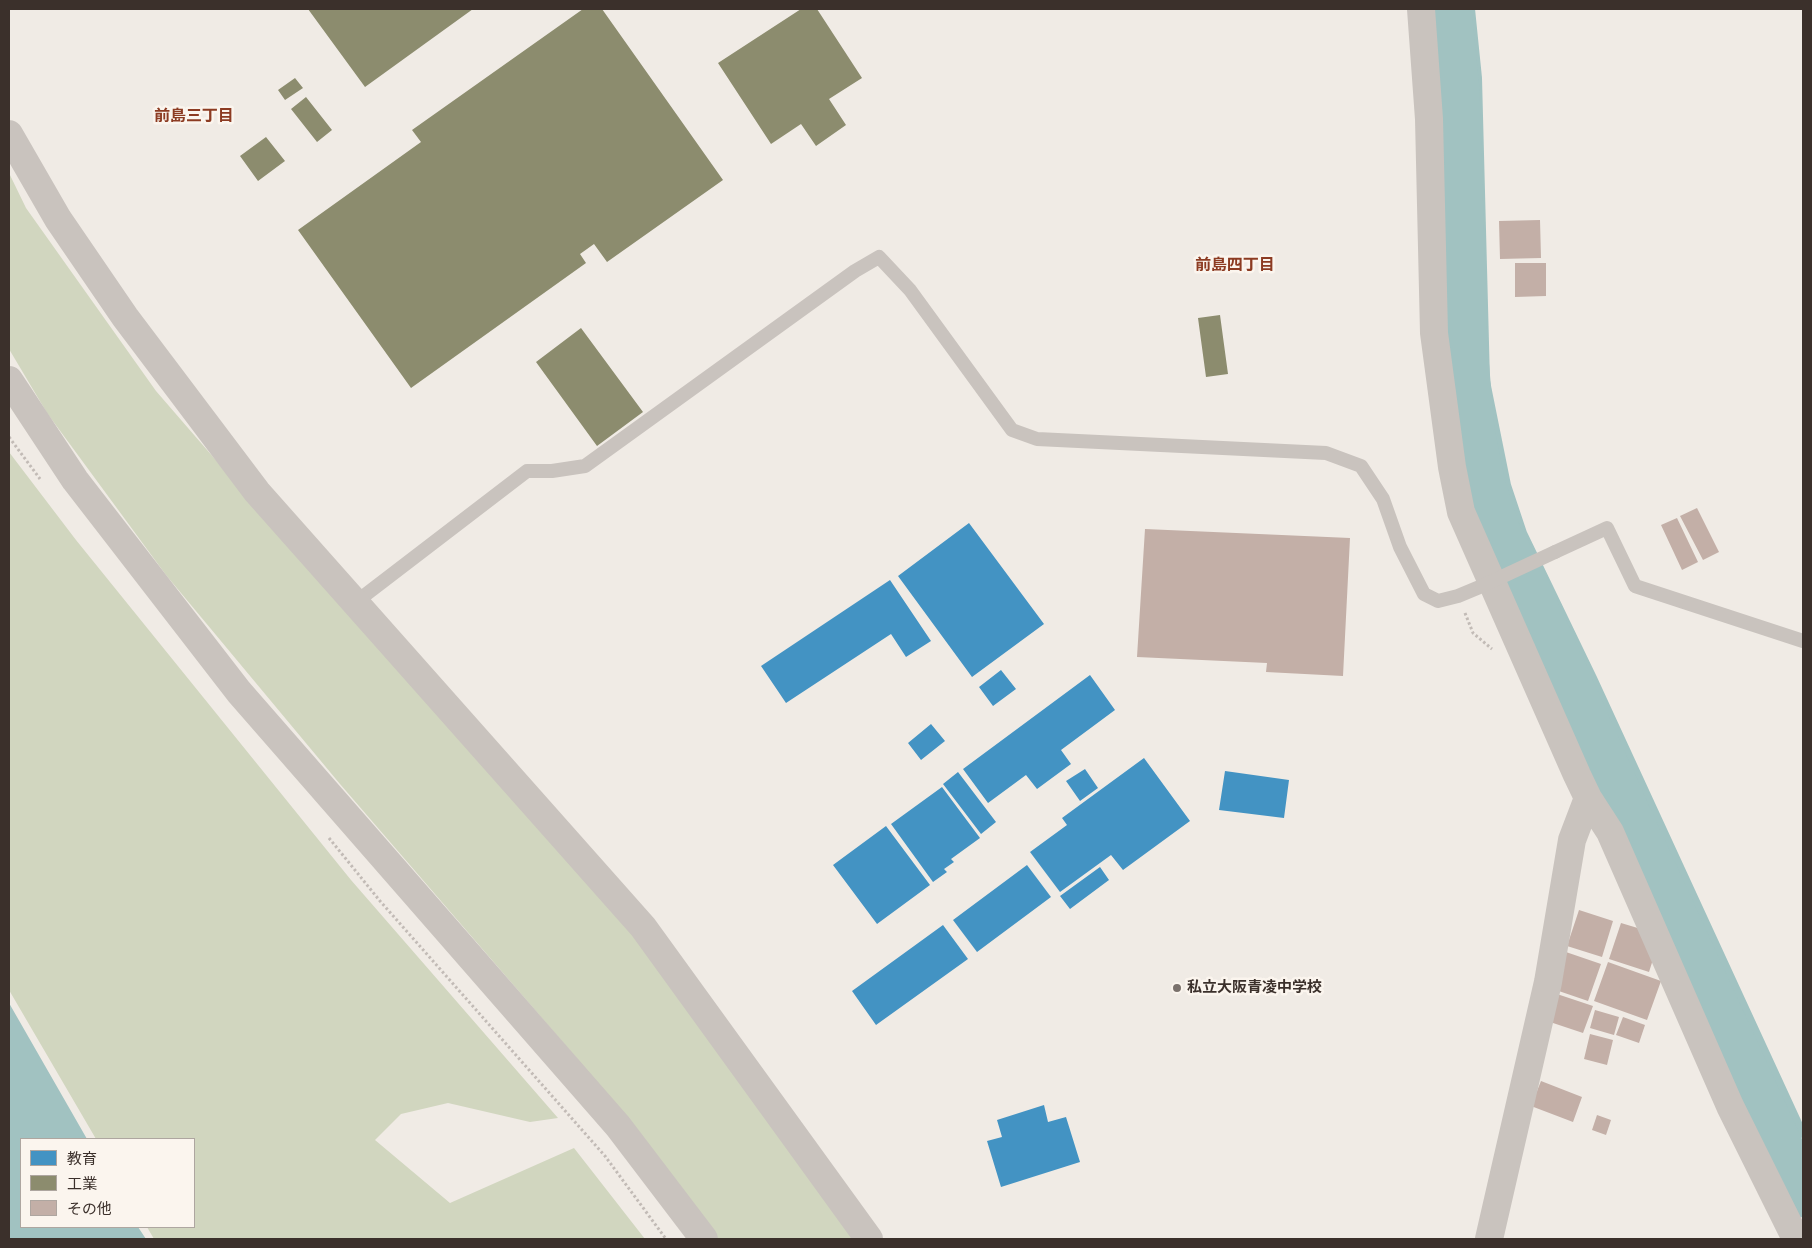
<!DOCTYPE html>
<meta charset="utf-8">
<style>
body{margin:0}
#map{position:relative;width:1812px;height:1248px;overflow:hidden;background:#f0ebe5;font-family:"DM Sans","Noto Sans JP",sans-serif}
canvas{display:block}
.frame{position:absolute;inset:0;border:10px solid #3b302b;pointer-events:none}
.legend{position:absolute;left:20px;top:1138px;width:175px;height:90px;box-sizing:border-box;background:#fbf5ee;border:1px solid #aea6a0;margin:0;padding:6px 9px;list-style:none;font-size:15px;color:#3b302b}
.legend li{display:flex;align-items:center;gap:10px;height:25px}
.legend b{width:25px;border:1px solid #aea6a0}
</style>
<div id="map">
<canvas width="1812" height="1248"></canvas>
<div class="frame"></div>
<ul class="legend">
<li><b style="height:14px;background:#4393c3"></b>教育</li>
<li><b style="height:14px;background:#8c8c6e"></b>工業</li>
<li><b style="height:14px;background:#c3afa7"></b>その他</li>
</ul>
</div>
<script>
const context = document.querySelector('canvas').getContext('2d');
context.lineJoin = 'round';
function fill(path, color) {
  context.fillStyle = color;
  context.fill(path, 'evenodd');
}
function shape(rows) {
  const path = new Path2D();
  for (const r of rows) {
    path.moveTo(r[0], r[1]);
    for (let i = 2; i < r.length; i += 2) path.lineTo(r[i], r[i + 1]);
  }
  return path;
}
function trace(path, color, width, dash) {
  context.strokeStyle = color;
  context.lineWidth = width;
  context.lineCap = dash ? 'butt' : 'round';
  context.setLineDash(dash || []);
  context.stroke(path);
}
function drawText(font, color, halo, rows, align = 'center') {
  context.font = font + ' "DM Sans","Noto Sans JP",sans-serif';
  context.lineWidth = 5;
  context.setLineDash([]);
  context.textBaseline = 'middle';
  context.strokeStyle = halo;
  context.fillStyle = color;
  for (const [text, x, y, turn = 0] of rows) {
    context.save();
    context.translate(x, y);
    context.rotate((+turn || 0) * Math.PI / 180);
    context.textAlign = isNaN(turn) ? turn : align;
    if (halo) context.strokeText(text, 0, 0);
    context.fillText(text, 0, 0);
    context.restore();
  }
}
fill(shape([
 [9,173,26,208,156,391,349,614,630,931,854,1239,717,1239,579,1061,340,784,166,575,47,413,9,349],
 [9,452,76,540,351,880,558,1118,530,1122,448,1103,401,1114,375,1140,450,1203,574,1148,645,1239,154,1239,147,1227,194,1227,194,1139,96,1139,9,990]
]), '#d1d6bf');
fill(shape([
 [9,1003,87,1139,21,1139,21,1227,138,1227,146,1239,9,1239]
]), '#a1c2c1');
fill(shape([
 [969,523,1044,624,972,677,898,576],
 [890,580,931,641,906,657,891,634,786,703,761,666],
 [1001,670,1016,689,993,706,979,687],
 [1090,675,1115,710,1061,750,1071,764,1037,789,1026,775,988,803,963,769],
 [931,724,945,741,921,760,908,743],
 [1144,758,1190,821,1123,870,1111,855,1060,892,1030,852,1067,825,1062,818],
 [1085,769,1098,788,1080,801,1066,781],
 [1225,771,1289,780,1284,818,1219,810],
 [958,772,996,822,981,834,943,784],
 [942,787,980,838,951,859,954,862,944,869,947,872,933,882,891,824],
 [886,826,930,885,877,924,833,865],
 [1027,865,1051,897,977,952,953,920],
 [1100,867,1109,880,1070,909,1060,896],
 [943,925,968,959,876,1025,852,991],
 [1044,1105,1048,1122,1066,1117,1080,1162,1001,1187,987,1141,1002,1137,997,1120]
]), '#4393c3');
fill(shape([
 [308,9,473,9,365,87],
 [583,9,602,9,723,180,607,262,594,244,580,254,586,263,411,388,298,230,421,142,412,130],
 [801,9,817,9,862,78,829,99,846,125,816,146,801,124,771,144,718,63],
 [295,78,303,88,285,100,278,90],
 [306,97,332,130,317,142,291,109],
 [266,137,285,161,258,181,240,156],
 [1220,315,1228,374,1206,377,1198,318],
 [581,328,643,412,597,446,536,362]
]), '#8c8c6e');
trace(shape([
 [1471,9,1478,78,1486,381,1507,485,1523,533,1593,678,1803,1134]
]), '#a1c2c1', 8);
trace(shape([
 [1449,9,1457,89,1465,346,1472,430,1483,485,1498,532,1523,579,1625,807,1803,1195]
]), '#a1c2c1', 45);
fill(shape([
 [1540,220,1541,258,1500,259,1499,221],
 [1515,263,1546,263,1546,296,1515,297],
 [1697,508,1719,552,1703,560,1680,516],
 [1677,518,1698,562,1682,570,1661,525],
 [1145,529,1350,538,1343,676,1266,672,1267,663,1137,657],
 [1579,910,1613,921,1602,957,1567,946],
 [1621,923,1641,929,1655,953,1649,972,1609,959],
 [1563,951,1601,964,1588,1001,1550,988],
 [1608,962,1661,981,1647,1020,1594,1001],
 [1557,994,1593,1006,1583,1033,1547,1021],
 [1595,1010,1619,1017,1614,1035,1590,1028],
 [1623,1017,1645,1025,1639,1043,1616,1035],
 [1590,1034,1613,1040,1607,1065,1584,1059],
 [1541,1081,1582,1097,1573,1122,1531,1106],
 [1597,1115,1611,1120,1606,1135,1592,1130]
]), '#c3afa7');
trace(shape([
 [9,437,40,479],
 [1465,613,1473,633,1492,649],
 [329,838,380,901,605,1156,666,1239]
]), '#c2bbb6', 3, [2.5, 2.5]);
trace(shape([
 [1555,552,1607,528,1635,586,1803,641],
 [356,602,527,471,552,471,585,466,855,271,879,257,910,290,1012,430,1037,439,1326,453,1361,466,1383,499,1400,547,1424,594,1438,601,1458,596,1482,586]
]), '#c9c3be', 14);
trace(shape([
 [1421,9,1429,119,1434,333,1452,467,1461,512,1577,775,1588,798,1610,832,1730,1106,1796,1239],
 [9,134,58,219,125,317,257,492,643,927,869,1239],
 [9,380,75,480,239,692,618,1126,704,1239],
 [1489,1239,1548,982,1572,840,1588,798]
]), '#c9c3be', 28);
trace(shape([
 [1482,586,1555,552]
]), '#c9c3be', 14);
for (const [x, y, r, color] of [
 [1177,988,5,"#7a716c"]
]) {
  const dot = new Path2D();
  dot.arc(x, y, r, 0, 2 * Math.PI);
  context.fillStyle = color;
  context.fill(dot);
  trace(dot, '#fbf5ee', 2);
}
drawText('bold 15px', '#3b302b', '#fbf5ee', [
 ["私立大阪青凌中学校",1187,988]
], 'left');
drawText('bold 16px', '#8c3b22', '#fbf5ee', [
 ["前島三丁目",194,117],
 ["前島四丁目",1235,266]
]);
</script>
